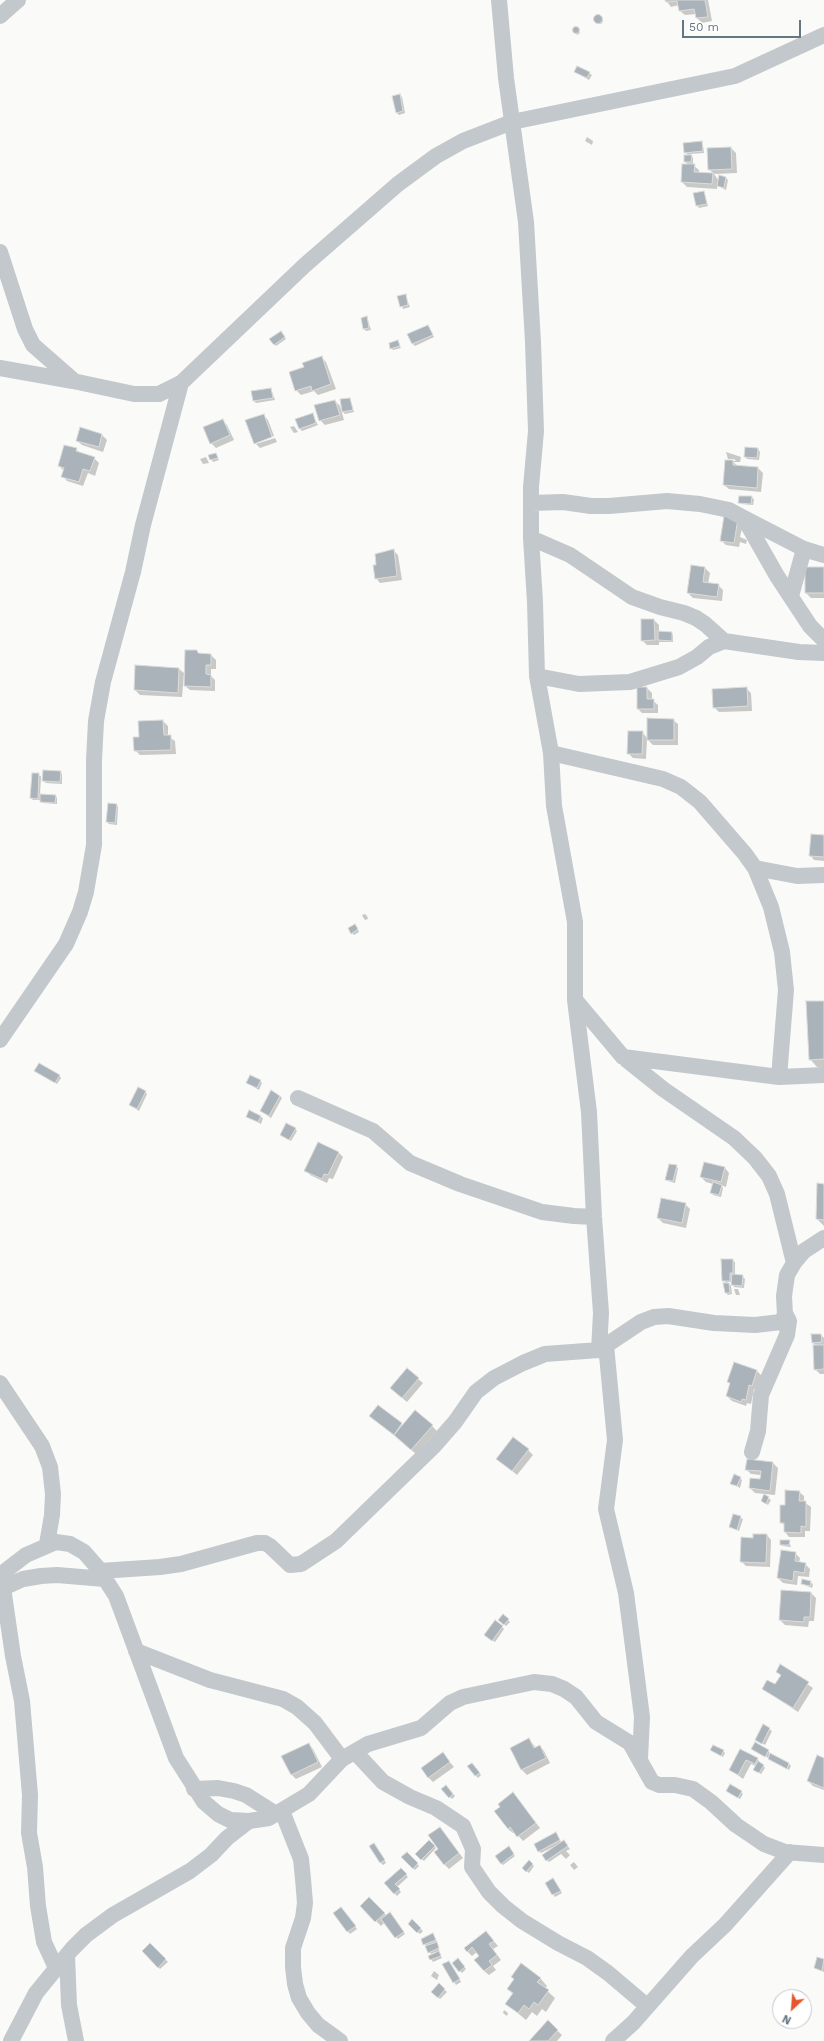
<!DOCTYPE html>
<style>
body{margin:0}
#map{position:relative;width:824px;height:2041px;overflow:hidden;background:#fafaf8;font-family:"Work Sans",sans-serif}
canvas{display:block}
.north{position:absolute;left:772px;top:1989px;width:40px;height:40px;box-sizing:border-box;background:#fff;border:1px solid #c1c8cd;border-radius:50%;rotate:206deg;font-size:11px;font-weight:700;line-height:16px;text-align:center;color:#657683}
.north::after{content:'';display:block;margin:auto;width:14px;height:18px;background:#e4572e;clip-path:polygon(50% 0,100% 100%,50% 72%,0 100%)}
.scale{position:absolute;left:682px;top:20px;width:119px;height:18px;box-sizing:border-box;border:2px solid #657683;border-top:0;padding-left:5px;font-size:12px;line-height:14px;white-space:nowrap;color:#657683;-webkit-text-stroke:3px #fff;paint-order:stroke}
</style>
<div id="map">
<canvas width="824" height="2041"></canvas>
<div class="north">N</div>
<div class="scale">50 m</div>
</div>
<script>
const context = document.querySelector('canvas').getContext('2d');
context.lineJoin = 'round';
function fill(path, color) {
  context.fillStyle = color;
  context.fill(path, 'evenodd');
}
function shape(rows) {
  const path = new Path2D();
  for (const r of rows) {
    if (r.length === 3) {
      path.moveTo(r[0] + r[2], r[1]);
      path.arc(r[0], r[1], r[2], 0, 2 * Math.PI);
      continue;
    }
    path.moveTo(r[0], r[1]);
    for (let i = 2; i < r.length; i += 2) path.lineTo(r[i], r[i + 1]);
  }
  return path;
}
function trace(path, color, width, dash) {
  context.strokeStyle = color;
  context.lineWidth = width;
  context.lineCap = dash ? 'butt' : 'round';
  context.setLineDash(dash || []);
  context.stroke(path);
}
fill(shape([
 [666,0,708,0,712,21,702,23,697,18,696,14,685,15,680,11,679,5,671,7],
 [599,20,4],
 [577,27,580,33,577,35,573,29],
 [575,72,589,73,592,75,589,80],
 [400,95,402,97,405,113,399,115,397,113],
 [587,137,593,141,592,145,585,141],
 [701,142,703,145,704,153,690,154,693,158,693,165,699,170,699,173,714,174,719,181,726,178,728,180,726,190,717,185,717,189,687,187,682,182,688,165,685,161,689,156,685,152],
 [731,148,736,153,737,173,714,174,709,169],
 [704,192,708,206,699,208,697,205],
 [405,295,410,307,403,309,399,297],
 [367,317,371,330,366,331,364,329],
 [428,326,434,337,415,346,413,344],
 [283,334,286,339,276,346,274,344],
 [397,341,401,348,393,350,391,348],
 [322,358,326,362,336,389,318,395,314,391,301,395,296,390,305,368],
 [271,389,275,400,256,403,254,401,253,392],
 [350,399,354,412,345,414,343,412],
 [335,401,340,406,344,420,325,425,320,420],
 [312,414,318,425,302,431,300,429],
 [263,415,268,420,274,436,256,442,256,444,275,438,277,442,260,448,255,443],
 [222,420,227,425,234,440,216,448,211,443],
 [294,426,298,432,294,433,290,427],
 [80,429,102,435,107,440,103,452,82,445,77,441],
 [76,449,81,454,94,458,99,463,95,476,88,473,83,486,67,481,63,476,64,471,59,466],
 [758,449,760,452,759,460,747,459,745,456],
 [726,452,741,457,740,462,733,462,738,466,758,468,763,473,761,492,729,489,724,485,726,461,736,461,734,459,728,459],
 [215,454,219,460,213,462,210,456],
 [206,457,209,463,203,464,200,459],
 [752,497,754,500,753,505,741,504,739,502],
 [724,517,743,524,740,537,747,540,746,544,740,542,739,547,726,545,721,540],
 [393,550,398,555,402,580,380,583,376,578,377,566],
 [705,568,710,573,708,584,718,585,723,590,722,601,693,598,688,593],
 [824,568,824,598,811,598,806,593],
 [654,620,659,625,659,632,671,633,673,635,673,642,659,642,659,645,647,645,642,640],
 [197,651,200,654,211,655,216,660,216,669,211,669,211,676,215,680,215,691,190,690,185,686],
 [179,669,184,673,182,697,140,695,135,690],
 [638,688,647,688,652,693,652,700,658,705,658,713,642,713,638,709],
 [746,688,751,693,752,711,719,712,714,707],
 [673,720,678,724,678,745,653,745,647,739,646,759,633,758,628,753,642,732,648,739],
 [163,721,168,726,168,736,175,741,176,754,140,755,135,750,140,738],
 [60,772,62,774,62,784,46,783,43,780],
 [33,774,41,776,40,795,55,796,57,798,57,804,43,803,41,800,33,800,31,798],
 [116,805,118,807,117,825,109,824,107,822],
 [824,836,824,861,814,860,810,855],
 [365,914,367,916,368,919,365,920,363,917,362,915],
 [357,927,359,932,354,935,352,933],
 [824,1002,824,1068,823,1068,817,1067,810,1059],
 [35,1071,59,1075,61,1078,57,1084],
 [260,1081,262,1083,259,1090,247,1083],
 [145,1092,147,1094,139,1111,133,1107,131,1105],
 [280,1096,282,1098,271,1118,261,1111],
 [249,1111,263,1118,261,1124,247,1117],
 [295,1129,297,1131,291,1141,281,1135],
 [339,1153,343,1157,333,1179,329,1178,327,1183,310,1175,306,1170],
 [676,1166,678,1168,675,1183,668,1181,666,1179],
 [725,1168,729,1173,726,1187,721,1185,723,1188,721,1197,713,1195,711,1192,713,1184,706,1182,701,1177],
 [824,1185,824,1226,817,1219],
 [685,1204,690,1209,686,1228,663,1223,658,1218],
 [732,1260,735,1262,735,1276,742,1276,745,1279,744,1288,734,1287,732,1282,727,1282,731,1286,732,1294,728,1295,726,1293,727,1284,723,1280],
 [734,1289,738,1289,740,1295,736,1295],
 [821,1335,824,1338,824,1374,820,1374,815,1369,816,1346,813,1343],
 [734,1363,757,1371,762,1376,757,1390,754,1389,751,1404,747,1403,746,1406,732,1401,727,1396,731,1384,728,1381],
 [418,1379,423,1383,407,1402,396,1393],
 [378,1407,403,1426,432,1426,437,1431,416,1454,371,1416],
 [528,1450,533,1455,517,1475,498,1459],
 [773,1463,778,1468,775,1495,755,1493,750,1488,760,1480,761,1475,751,1474,746,1469],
 [740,1478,742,1480,740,1488,731,1483],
 [799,1492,804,1496,804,1502,811,1507,810,1531,805,1531,805,1537,789,1537,785,1532,785,1526,781,1522,786,1506],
 [765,1496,771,1500,768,1505,762,1501],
 [734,1515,743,1519,739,1531,730,1527],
 [767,1535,771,1540,770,1567,746,1566,741,1561,754,1539],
 [789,1541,791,1547,783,1546,781,1544],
 [795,1553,800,1558,799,1563,805,1564,810,1569,809,1577,798,1576,797,1585,783,1583,778,1578],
 [810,1582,813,1584,812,1588,802,1584],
 [811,1593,816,1598,814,1621,809,1621,808,1627,785,1625,780,1620],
 [508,1620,510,1622,506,1626,501,1622],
 [502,1627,504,1629,495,1642,488,1637],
 [780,1666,813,1688,798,1712,763,1689,775,1686,781,1676,777,1671],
 [763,1726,772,1731,765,1745,758,1741],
 [529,1739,536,1748,540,1746,544,1751,550,1763,527,1775,522,1770,511,1748],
 [308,1744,313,1749,322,1767,296,1779,291,1774],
 [753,1749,768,1750,770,1754,789,1764,791,1766,789,1770],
 [712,1750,723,1751,725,1753,723,1757],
 [741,1751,757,1759,762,1764,765,1768,761,1774,754,1770,756,1766,751,1764,743,1779,731,1770],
 [443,1754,454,1767,433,1782,428,1777],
 [824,1759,824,1790,813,1786,808,1781],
 [474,1766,481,1775,478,1778,468,1767],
 [448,1788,455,1796,452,1799,450,1797],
 [741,1792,743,1794,740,1799,729,1793],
 [513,1794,540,1828,523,1841,515,1832,513,1833,508,1829,495,1812],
 [440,1828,463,1858,449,1869,444,1864,440,1849],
 [556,1834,562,1843,566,1844,570,1849,566,1851,570,1855,566,1859,561,1854,549,1862,547,1860,553,1847,541,1853,539,1851],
 [429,1841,436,1848,424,1861,416,1854],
 [371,1846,376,1846,386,1863,383,1865,381,1863],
 [510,1850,515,1856,503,1865,501,1863],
 [407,1853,419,1866,415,1870,403,1857],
 [529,1861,534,1866,529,1873,523,1868],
 [574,1862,578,1867,574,1870,570,1865],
 [401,1869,408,1877,397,1887,401,1892,397,1896,385,1883],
 [555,1881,562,1893,555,1897,546,1883],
 [369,1898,387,1916,392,1916,405,1934,398,1939,385,1922,381,1926,361,1906],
 [341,1908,357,1929,350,1934,334,1913],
 [412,1921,423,1931,420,1934,409,1924],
 [486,1932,498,1946,493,1949,501,1960,493,1966,496,1970,489,1975,484,1971,481,1956,477,1952,472,1956,467,1951],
 [433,1934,438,1944,439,1951,438,1951,442,1958,433,1962,430,1957,436,1954,435,1952,431,1954,422,1939],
 [150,1944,168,1962,160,1969,143,1951],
 [818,1958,824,1960,824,1972,815,1968],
 [460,1962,466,1969,462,1973,460,1971],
 [451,1964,461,1982,456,1985,443,1965],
 [434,1971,439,1975,437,1980,431,1976],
 [540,1978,547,1986,545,1989,555,1998,546,2012,542,2009,537,2016,532,2012,526,2020,507,2004,513,1994,508,1989],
 [439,1985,447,1992,440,1999,432,1992],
 [504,2010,508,2013,507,2016,503,2013],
 [548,2022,562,2035,557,2041,530,2041]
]), '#0003');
const building = shape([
 [665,0,705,0,708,17,696,18,694,9,679,11,677,1,666,2,665,0],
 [598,19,4.5],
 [576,30,3.5],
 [577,66,590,72,587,78,574,72,577,66],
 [400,94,403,111,396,113,392,96,400,94],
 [702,141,703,151,684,153,683,143,702,141],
 [731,147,732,169,708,170,707,148,731,147],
 [684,155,692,155,691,162,684,162,684,155],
 [682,164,695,164,694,172,713,173,712,184,681,182,682,164],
 [719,175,726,177,724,188,717,186,719,175],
 [704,191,707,204,696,206,693,193,704,191],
 [406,294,408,305,400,307,397,296,406,294],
 [367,316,369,328,363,329,361,318,367,316],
 [428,325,433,335,412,344,407,334,428,325],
 [281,331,285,337,274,345,269,339,281,331],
 [398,340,400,346,390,349,389,343,398,340],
 [322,356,331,384,312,391,311,386,295,391,289,372,304,367,302,363,322,356],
 [271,388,273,398,253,401,251,391,271,388],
 [350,398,353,410,342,412,340,399,350,398],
 [335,400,340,415,319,421,314,405,335,400],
 [313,413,316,423,299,429,295,419,313,413],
 [264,414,272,437,254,444,245,420,264,414],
 [223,419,230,435,210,444,203,427,223,419],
 [80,427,102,434,99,447,76,441,80,427],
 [64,445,77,448,76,451,95,457,90,471,83,469,79,482,61,477,64,468,58,466,64,445],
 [745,447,758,448,757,458,744,457,745,447],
 [216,453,218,458,210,460,208,455,216,453],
 [725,460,733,460,733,465,758,467,757,488,723,485,725,460],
 [739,496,752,496,751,504,738,503,739,496],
 [724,516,738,518,734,543,720,541,724,516],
 [394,549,397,576,375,579,373,565,376,565,375,554,394,549],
 [691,565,705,567,703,582,719,584,717,597,687,593,691,565],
 [805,567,824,567,824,593,805,593,805,567],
 [641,619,654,619,655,640,641,641,641,619],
 [658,631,672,632,672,641,658,640,658,631],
 [185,650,197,650,198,653,211,654,211,665,206,665,206,674,211,675,211,687,184,686,185,650],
 [135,665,179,668,178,693,134,690,135,665],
 [637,687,647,687,647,699,654,699,654,709,637,709,637,687],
 [747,687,748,706,713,708,712,689,747,687],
 [647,718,674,719,674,740,647,740,647,718],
 [163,720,164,735,171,735,171,750,134,751,133,737,139,737,138,721,163,720],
 [628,731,643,731,642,754,627,754,628,731],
 [43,770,61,771,60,782,42,781,43,770],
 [32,773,39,773,38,799,30,798,32,773],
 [40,794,56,795,55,803,40,802,40,794],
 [108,803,117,804,115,823,106,822,108,803],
 [811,834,824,835,824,857,809,856,811,834],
 [355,924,358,929,351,934,348,928,355,924],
 [806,1001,824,1001,824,1059,809,1060,806,1001],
 [39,1063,60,1075,55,1083,34,1071,39,1063],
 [250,1075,261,1080,257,1088,246,1083,250,1075],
 [138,1087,146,1091,137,1109,129,1105,138,1087],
 [271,1090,280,1096,269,1116,260,1111,271,1090],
 [249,1110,261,1116,258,1122,246,1117,249,1110],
 [286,1123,296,1128,289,1140,280,1135,286,1123],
 [318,1142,339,1152,328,1175,324,1174,322,1179,304,1171,318,1142],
 [704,1162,725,1167,721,1182,700,1177,704,1162],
 [669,1164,677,1165,673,1181,665,1180,669,1164],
 [713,1182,722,1185,719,1195,710,1193,713,1182],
 [817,1183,824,1184,824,1220,816,1219,817,1183],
 [661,1198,686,1203,682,1223,657,1218,661,1198],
 [721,1259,733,1259,733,1273,730,1273,730,1281,722,1281,721,1259],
 [732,1274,743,1275,742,1286,731,1285,732,1274],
 [723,1283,729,1283,730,1293,725,1293,723,1283],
 [811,1334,821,1334,822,1342,812,1343,811,1334],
 [813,1345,824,1345,824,1369,814,1370,813,1345],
 [734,1362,757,1370,752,1386,749,1385,746,1400,742,1399,741,1402,726,1396,730,1383,727,1382,734,1362],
 [407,1368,419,1378,402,1398,390,1388,407,1368],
 [378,1405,402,1423,394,1435,369,1416,378,1405],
 [415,1410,433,1425,411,1450,394,1435,415,1410],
 [513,1437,529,1449,512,1471,496,1459,513,1437],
 [747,1459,773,1462,770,1491,749,1488,750,1478,760,1479,761,1471,745,1470,747,1459],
 [734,1474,741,1477,737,1486,730,1484,734,1474],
 [785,1490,800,1491,799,1501,806,1501,806,1527,801,1526,801,1533,784,1532,784,1523,780,1523,780,1505,785,1505,785,1490],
 [764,1494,769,1497,766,1504,761,1501,764,1494],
 [733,1514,741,1516,737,1530,729,1527,733,1514],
 [753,1534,767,1534,766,1563,740,1562,741,1537,753,1538,753,1534],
 [780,1540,790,1540,789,1545,780,1545,780,1540],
 [781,1550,796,1552,795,1561,806,1563,804,1573,794,1571,793,1581,777,1578,781,1550],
 [802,1579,811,1581,810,1586,801,1584,802,1579],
 [781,1590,811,1592,810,1617,804,1617,804,1622,779,1620,781,1590],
 [503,1614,509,1619,504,1625,498,1620,503,1614],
 [495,1620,503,1626,492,1641,484,1635,495,1620],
 [780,1664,809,1682,793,1708,762,1689,767,1680,775,1684,781,1675,776,1672,780,1664],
 [763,1724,770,1728,762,1744,755,1740,763,1724],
 [529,1738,534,1748,540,1745,546,1758,521,1770,510,1748,529,1738],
 [755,1742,769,1750,765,1757,751,1749,755,1742],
 [309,1743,318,1762,291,1775,281,1756,309,1743],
 [713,1745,724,1750,721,1756,710,1750,713,1745],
 [740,1749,758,1758,755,1764,746,1760,738,1775,729,1770,740,1749],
 [443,1752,450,1762,428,1778,421,1768,443,1752],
 [770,1753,789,1763,787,1769,768,1759,770,1753],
 [817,1755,824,1758,824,1788,807,1781,817,1755],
 [758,1761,764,1765,759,1773,753,1770,758,1761],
 [472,1763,480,1773,475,1776,467,1766,472,1763],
 [730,1784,742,1791,738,1798,726,1791,730,1784],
 [446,1785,453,1794,449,1798,441,1789,446,1785],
 [513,1792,536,1823,517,1837,510,1827,508,1829,494,1811,500,1807,498,1804,513,1792],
 [440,1827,459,1853,444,1865,434,1852,438,1849,428,1835,440,1827],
 [556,1832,560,1840,538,1852,534,1844,556,1832],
 [429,1840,435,1846,421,1860,415,1854,429,1840],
 [564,1840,568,1846,546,1861,542,1855,564,1840],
 [374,1843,385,1860,380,1863,369,1846,374,1843],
 [509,1846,514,1854,501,1864,495,1856,509,1846],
 [407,1852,418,1863,413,1869,401,1857,407,1852],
 [529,1860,533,1864,526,1872,522,1868,529,1860],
 [401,1868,407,1874,395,1884,400,1889,394,1894,384,1883,401,1868],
 [553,1878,561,1891,552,1895,545,1883,553,1878],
 [369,1897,385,1913,375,1922,360,1906,369,1897],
 [341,1907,356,1926,347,1932,333,1913,341,1907],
 [390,1912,404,1932,395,1938,381,1919,390,1912],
 [412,1919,421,1928,417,1933,408,1924,412,1919],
 [486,1931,494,1941,489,1944,497,1955,489,1961,492,1965,484,1971,474,1960,479,1956,472,1947,467,1952,464,1948,486,1931],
 [433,1933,436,1940,423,1945,421,1939,433,1933],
 [437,1942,439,1948,428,1953,425,1946,437,1942],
 [150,1943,166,1959,158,1968,142,1951,150,1943],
 [439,1951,441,1956,430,1960,428,1956,439,1951],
 [817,1957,824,1959,822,1971,814,1968,817,1957],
 [458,1958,465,1967,459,1972,452,1963,458,1958],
 [449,1961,460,1979,453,1983,442,1964,449,1961],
 [521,1963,541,1978,537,1982,549,1990,538,2005,534,2002,529,2009,524,2005,518,2013,505,2004,513,1993,507,1989,514,1979,511,1977,521,1963],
 [439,1983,445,1989,438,1998,431,1992,439,1983],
 [548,2020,558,2030,548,2041,529,2041,548,2020]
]);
fill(building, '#aab3b9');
trace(building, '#dcdcda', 1);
trace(shape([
 [499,0,506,78,526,222,533,342,536,431,531,487,531,538,535,602,537,676,551,753,554,806,575,922,575,1000,589,1112,594,1217,601,1313,599,1350],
 [0,16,18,0],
 [0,252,25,329,33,345,73,380],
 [0,368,73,381,134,394,159,394,181,383,305,265,398,184,436,156,463,141,512,122,735,76,824,35],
 [531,503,563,502,591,506,609,506,667,501,700,504,729,510,744,518,777,576,810,626,824,640],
 [744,518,804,549,824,555],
 [531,538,570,555,632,597,660,607,684,613,696,618,705,624,724,641],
 [791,596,804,549],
 [537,676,579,684,630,682,679,667,697,657,709,647,724,641,799,652,824,653],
 [551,753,663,779,681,787,700,802,745,854,755,868,771,907,782,952,786,990,779,1077],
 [755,868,797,876,824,875],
 [576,1001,623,1057,663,1089,734,1138,755,1158,769,1176,777,1194,794,1263],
 [0,1040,66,944,80,912,86,892,94,845,94,760,96,721,103,682,133,572,143,525,181,383],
 [623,1057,779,1077,824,1075],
 [298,1098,373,1131,410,1163,460,1184,542,1212,574,1216,594,1217],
 [606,1345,615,1440,606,1509,626,1593,642,1717,640,1759],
 [0,1383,42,1446,50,1467,53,1494,52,1515,47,1544],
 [752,1452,758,1431,761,1395,787,1335,789,1321,785,1313],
 [100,1571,160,1567,181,1564,257,1543,265,1543,270,1546,290,1565,301,1564,336,1541,434,1446,455,1422,476,1392,494,1378,523,1363,545,1354,599,1350,641,1322,654,1317,668,1316,714,1323,755,1325,781,1322,785,1315,784,1296,787,1275,794,1263,804,1251,824,1238],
 [1,1574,13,1656,22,1701,30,1795,29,1833,35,1867,38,1906,44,1942,56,1968],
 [0,1575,26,1555,56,1542,70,1544,84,1552,98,1568,116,1596,176,1758,204,1802,218,1814,230,1820,249,1821,269,1818,309,1794,342,1759,368,1744,421,1728,450,1703,463,1697,534,1682,552,1684,564,1689,576,1697,596,1722,630,1743,652,1782,659,1785,675,1785,693,1789,711,1802,736,1825,764,1844,785,1852,824,1855],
 [3,1588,23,1579,41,1576,57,1575,105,1579],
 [136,1651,210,1680,283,1699,297,1707,315,1723,342,1759],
 [355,1752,383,1782,410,1797,436,1808,463,1826,473,1849,472,1867,489,1892,503,1906,522,1921,558,1943,587,1958,608,1973,647,2006],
 [194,1789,218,1788,234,1791,246,1795,276,1814],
 [282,1811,301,1859,303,1879,305,1903,303,1918,293,1948,293,1967,295,1984,299,1998,308,2013,318,2025,340,2041],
 [67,1955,69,2005,76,2041],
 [11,2041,36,1993,72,1949,86,1935,113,1915,190,1871,211,1855,227,1838,249,1821],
 [613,2041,633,2023,692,1956,725,1925,790,1852]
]), '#c3c8cc', 16);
</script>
